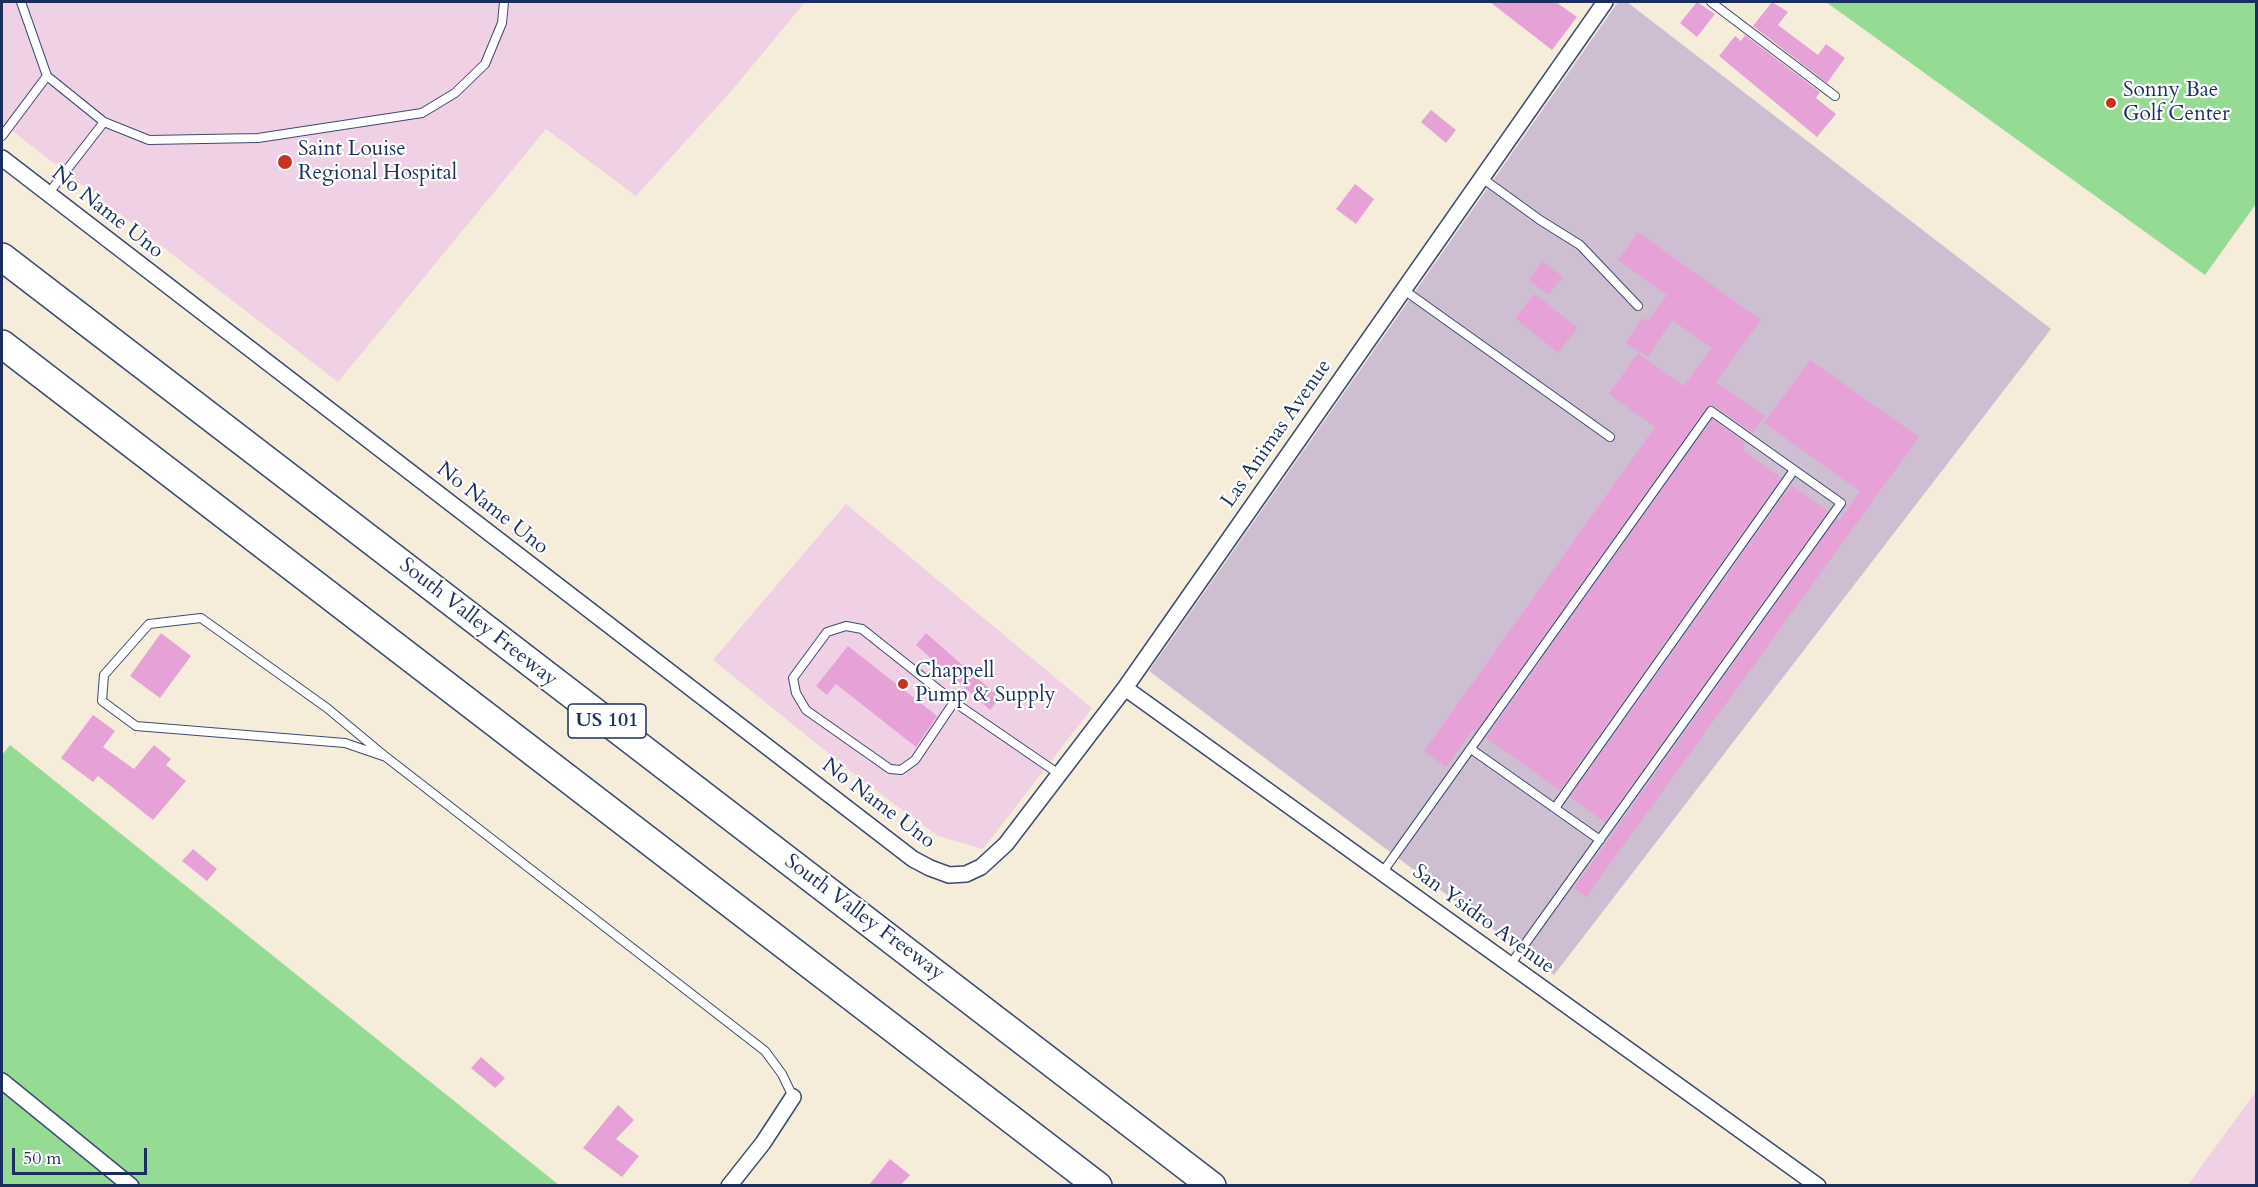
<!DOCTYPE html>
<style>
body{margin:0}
#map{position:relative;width:2258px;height:1187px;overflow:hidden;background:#f5ecda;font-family:Cardo,serif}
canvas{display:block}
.frame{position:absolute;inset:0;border:3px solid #1b2f5e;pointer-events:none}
.scale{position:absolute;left:12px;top:1148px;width:135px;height:27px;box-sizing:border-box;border:3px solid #1b2f5e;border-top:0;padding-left:8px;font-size:18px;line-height:21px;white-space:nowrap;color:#1b2f5e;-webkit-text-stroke:4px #fff;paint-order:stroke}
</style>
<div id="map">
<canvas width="2258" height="1187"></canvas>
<div class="frame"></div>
<div class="scale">50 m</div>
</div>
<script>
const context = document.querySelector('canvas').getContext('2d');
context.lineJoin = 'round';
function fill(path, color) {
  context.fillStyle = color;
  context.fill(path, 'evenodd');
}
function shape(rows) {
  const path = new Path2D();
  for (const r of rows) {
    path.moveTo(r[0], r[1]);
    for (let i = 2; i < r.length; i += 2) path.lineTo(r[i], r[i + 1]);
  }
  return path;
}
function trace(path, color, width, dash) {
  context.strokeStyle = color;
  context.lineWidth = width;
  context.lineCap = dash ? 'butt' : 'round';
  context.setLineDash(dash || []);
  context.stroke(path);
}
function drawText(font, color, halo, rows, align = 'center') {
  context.font = font + ' Cardo,serif';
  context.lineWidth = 4.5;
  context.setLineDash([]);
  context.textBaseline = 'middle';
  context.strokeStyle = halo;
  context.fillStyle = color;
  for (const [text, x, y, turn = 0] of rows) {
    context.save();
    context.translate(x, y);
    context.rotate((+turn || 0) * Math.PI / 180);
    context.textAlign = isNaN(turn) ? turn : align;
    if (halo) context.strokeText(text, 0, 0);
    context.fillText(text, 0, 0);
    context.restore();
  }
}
fill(shape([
 [2,2,805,2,734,88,636,196,546,129,338,382,2,123],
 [846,504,1092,708,983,849,938,836,863,781,713,660],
 [2256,1091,2256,1185,2188,1185]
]), '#f0d0e5');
fill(shape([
 [1618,2,1627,2,2051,329,1554,975,1149,671]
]), '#cebed2');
fill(shape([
 [1826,2,2256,2,2256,204,2205,275],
 [10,745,559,1185,2,1185,2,755]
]), '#96db93');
fill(shape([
 [1490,2,1556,2,1577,17,1552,50],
 [1697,2,1715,14,1697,37,1680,23],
 [1772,2,1788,12,1778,25,1818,55,1826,44,1845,58,1827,83,1753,26],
 [1745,35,1820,92,1816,98,1836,114,1817,137,1719,56,1735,36,1741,41],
 [1431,110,1456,130,1446,143,1421,122],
 [1355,184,1374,199,1356,224,1336,209],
 [1638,232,1761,320,1716,382,1765,416,1753,433,1714,406,1707,407,1476,731,1473,729,1446,767,1424,751,1655,427,1609,394,1638,353,1684,386,1712,348,1672,320,1648,357,1626,343,1642,318,1648,321,1667,295,1618,260],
 [1543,261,1563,277,1548,295,1529,280],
 [1535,294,1578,328,1558,353,1515,318],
 [1810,360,1919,437,1586,897,1574,888,1837,518,1840,520,1860,491,1764,423],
 [1712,419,1746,443,1742,449,1781,478,1560,790,1486,738],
 [1791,485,1828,511,1605,822,1570,797],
 [161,633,191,656,160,698,130,676],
 [926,633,1000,698,990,710,916,645],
 [848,646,937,716,916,747,836,684,827,695,816,686],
 [93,715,115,731,103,747,134,769,154,745,171,759,166,765,186,781,153,820,98,776,93,782,61,758],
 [193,849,217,869,207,881,182,861],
 [481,1057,505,1078,495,1088,471,1068],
 [618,1105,634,1120,616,1139,639,1156,622,1177,583,1148],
 [890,1159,910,1175,901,1185,869,1185]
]), '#e6a2d7');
const lane = shape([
 [21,2,47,76,104,122,149,140,258,138,422,113,455,93,485,64,502,23,504,2],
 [1711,2,1835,96],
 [2,136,47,76],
 [1482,178,1540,220,1580,245,1638,306],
 [48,194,104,122],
 [1404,290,1610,437],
 [954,702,915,760,901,770,890,769,806,710,796,693,793,678,827,632,846,626,862,629,954,702,1059,774],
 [1471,749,1600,840],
 [386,757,345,743,136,726,102,701,104,675,149,624,201,618,327,708,386,757,765,1051,782,1074,793,1097],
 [1555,808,1794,470],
 [1382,873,1711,411,1841,503,1510,965]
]);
const street = shape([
 [2,158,913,859,930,868,949,875,966,874,981,867,1006,844,1125,688,1605,2],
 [1125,688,1818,1186],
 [2,1081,131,1186],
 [729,1186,763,1143,793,1097]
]);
const highway = shape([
 [2,257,1212,1186],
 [2,344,1098,1186]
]);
trace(lane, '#3c4b71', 10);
trace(street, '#3c4b71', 18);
trace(highway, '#3c4b71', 30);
trace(lane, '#fff', 8);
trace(street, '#fff', 15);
trace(highway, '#fff', 27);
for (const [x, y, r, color] of [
 [2111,103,6,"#c8321e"],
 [285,162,8,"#c8321e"],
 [903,684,6,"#c8321e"]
]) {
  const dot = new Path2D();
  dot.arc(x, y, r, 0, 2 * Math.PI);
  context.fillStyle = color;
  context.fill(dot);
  trace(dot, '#fff', 2);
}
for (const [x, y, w] of [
 [607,721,78]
]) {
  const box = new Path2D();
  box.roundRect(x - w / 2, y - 17, w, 34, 4.5);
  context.fillStyle = '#fff';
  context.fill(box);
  trace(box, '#1b2f5e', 1.5);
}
drawText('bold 20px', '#1b2f5e', null, [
 ["US 101",607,721]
]);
drawText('21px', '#1b2f5e', '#fff', [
 ["Sonny Bae",2123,91],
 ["Golf Center",2123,115],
 ["Saint Louise",298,150],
 ["Regional Hospital",298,174],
 ["Chappell",915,672],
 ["Pump & Supply",915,696]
], 'left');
drawText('21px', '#1b2f5e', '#fff', [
 ["No Name Uno",107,213,38],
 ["Las Animas Avenue",1277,434,-55],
 ["No Name Uno",492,509,38],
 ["South Valley Freeway",478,623,38],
 ["No Name Uno",878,804,37],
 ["South Valley Freeway",864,918,37],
 ["San Ysidro Avenue",1483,920,36]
]);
</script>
